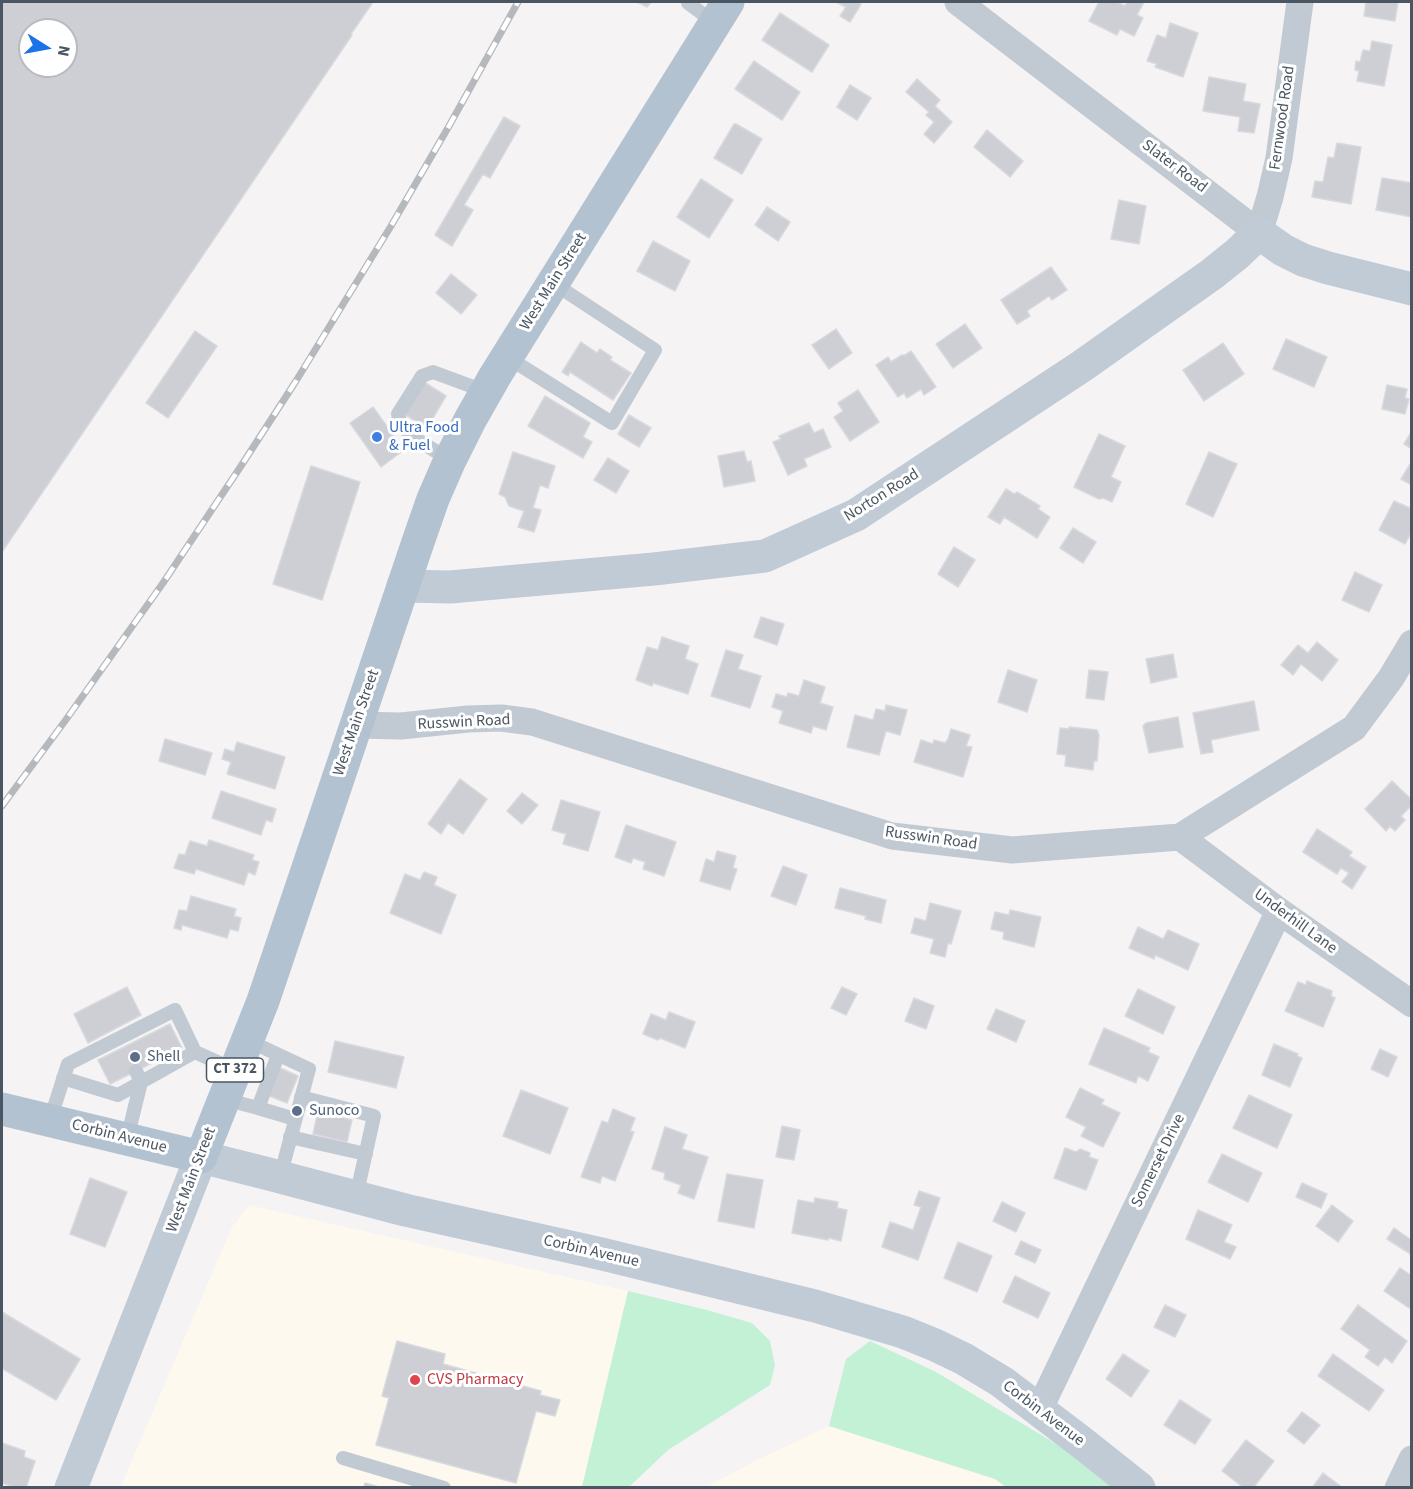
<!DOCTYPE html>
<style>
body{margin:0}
#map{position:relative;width:1413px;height:1489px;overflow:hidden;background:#f5f3f3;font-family:"Source Sans 3",sans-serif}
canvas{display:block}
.frame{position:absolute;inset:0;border:3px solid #4a5661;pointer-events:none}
.north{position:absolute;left:18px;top:18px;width:60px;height:60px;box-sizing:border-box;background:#fff;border:2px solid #b7bbc0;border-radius:50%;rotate:101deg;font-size:16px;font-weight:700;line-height:24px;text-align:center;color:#4a5661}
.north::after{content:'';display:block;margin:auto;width:21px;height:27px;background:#1a73e8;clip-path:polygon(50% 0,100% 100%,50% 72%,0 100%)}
</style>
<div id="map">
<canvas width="1413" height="1489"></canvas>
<div class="frame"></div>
<div class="north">N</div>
</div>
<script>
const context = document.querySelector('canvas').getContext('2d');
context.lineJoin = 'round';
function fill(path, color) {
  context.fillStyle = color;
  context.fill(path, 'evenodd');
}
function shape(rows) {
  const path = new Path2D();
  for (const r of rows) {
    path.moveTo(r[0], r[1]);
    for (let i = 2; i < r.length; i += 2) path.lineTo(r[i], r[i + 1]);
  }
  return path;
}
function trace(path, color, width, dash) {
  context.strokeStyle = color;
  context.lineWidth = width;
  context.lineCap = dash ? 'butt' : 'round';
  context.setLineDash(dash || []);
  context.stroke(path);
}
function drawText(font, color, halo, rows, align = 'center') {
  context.font = font + ' "Source Sans 3",sans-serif';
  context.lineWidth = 6;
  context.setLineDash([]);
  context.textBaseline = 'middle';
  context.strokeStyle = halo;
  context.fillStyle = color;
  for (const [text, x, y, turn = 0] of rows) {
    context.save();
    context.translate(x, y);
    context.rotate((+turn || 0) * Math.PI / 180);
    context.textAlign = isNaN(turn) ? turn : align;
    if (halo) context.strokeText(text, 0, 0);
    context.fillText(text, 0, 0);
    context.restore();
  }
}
fill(shape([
 [249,1205,628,1291,582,1487,120,1488,232,1227],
 [829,1426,995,1479,1006,1487,704,1488,761,1458]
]), '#fdf9ef');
fill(shape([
 [628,1291,707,1310,752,1323,770,1341,775,1365,770,1385,668,1450,629,1487,582,1487],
 [870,1341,936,1372,1073,1454,1114,1487,1006,1487,995,1479,829,1426,846,1359]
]), '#c3f1d5');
const building = shape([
 [2,2,373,2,351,34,352,35,2,552,2,2],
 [30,30,66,30,66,66,30,66,30,30],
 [637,2,651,2,647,7,637,2],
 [836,2,858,2,861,4,850,22,840,16,846,7,836,2],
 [1099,2,1117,2,1125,6,1127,2,1144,2,1137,15,1143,18,1134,36,1120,29,1117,35,1089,21,1099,2],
 [1366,2,1398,2,1395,21,1364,16,1366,2],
 [780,13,829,45,812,72,762,40,780,13],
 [1170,23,1198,33,1183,77,1155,67,1157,64,1147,61,1157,35,1166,38,1170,23],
 [1372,41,1392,45,1384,86,1357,81,1359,71,1355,70,1356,61,1360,62,1363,50,1370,51,1372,41],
 [754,61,800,92,782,120,735,89,754,61],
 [1209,77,1246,84,1243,101,1260,104,1254,133,1238,131,1240,117,1203,111,1209,77],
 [917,79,940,100,935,106,952,122,934,143,924,134,934,122,926,115,929,112,906,92,917,79],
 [850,85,871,98,857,120,837,107,850,85],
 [504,117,520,126,490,178,483,174,464,205,473,210,452,246,435,235,504,117],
 [734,124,736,124,762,139,742,174,714,158,734,124],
 [987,130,1023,161,1010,177,974,147,987,130],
 [1337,143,1361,147,1351,204,1312,197,1315,181,1323,182,1328,157,1334,158,1337,143],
 [1382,178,1412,183,1412,217,1376,210,1382,178],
 [701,179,733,200,709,238,677,217,701,179],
 [1119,200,1146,206,1139,244,1111,239,1119,200],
 [767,207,790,222,778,241,755,225,767,207],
 [653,241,690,261,675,291,637,271,653,241],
 [1051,267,1067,290,1052,300,1049,296,1027,311,1030,316,1017,324,1001,300,1051,267],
 [451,274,477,295,461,314,436,293,451,274],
 [965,324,982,348,953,368,936,344,965,324],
 [836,329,852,353,829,369,812,345,836,329],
 [195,331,217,346,168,418,146,403,195,331],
 [1286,339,1327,357,1314,387,1273,369,1286,339],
 [581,342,597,353,600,349,612,357,610,360,631,373,613,400,570,372,568,376,562,372,581,342],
 [1223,343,1244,374,1204,401,1183,370,1223,343],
 [911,351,936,387,924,395,921,389,907,398,904,393,898,397,876,365,888,357,891,362,902,355,905,355,911,351],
 [424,382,446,396,427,428,404,414,424,382],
 [1387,385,1407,389,1405,398,1409,399,1405,414,1382,409,1387,385],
 [858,390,879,422,850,441,834,417,843,411,838,403,858,390],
 [545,396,590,423,583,437,592,442,583,458,528,426,545,396],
 [373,407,404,450,381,467,350,423,373,407],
 [629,415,651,428,639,447,618,434,629,415],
 [809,423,814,433,823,429,831,447,804,459,807,466,788,475,773,442,781,439,779,436,809,423],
 [1412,431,1412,449,1404,444,1412,431],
 [1099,434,1125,446,1111,477,1121,482,1112,502,1103,498,1099,499,1074,487,1099,434],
 [744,451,747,462,751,461,755,481,724,487,718,456,744,451],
 [513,452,555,466,548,488,540,485,533,508,541,510,534,532,518,527,524,511,509,506,505,497,499,494,513,452],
 [1209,452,1237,464,1213,517,1186,504,1209,452],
 [608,458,629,471,616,493,594,480,608,458],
 [1412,461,1412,485,1401,479,1412,461],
 [311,466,360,482,322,600,273,584,311,466],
 [1006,489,1014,494,1017,492,1040,506,1038,509,1050,517,1037,538,1004,517,1000,524,988,517,1006,489],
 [1394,501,1412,509,1412,531,1405,544,1379,530,1394,501],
 [1073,528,1096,542,1083,563,1060,548,1073,528],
 [954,547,975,560,958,587,938,574,954,547],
 [1355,572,1382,585,1369,612,1342,600,1355,572],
 [761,617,784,624,777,645,754,637,761,617],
 [662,637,689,646,685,659,698,664,688,694,653,683,652,686,636,680,647,647,658,650,662,637],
 [1317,642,1338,660,1322,681,1301,664,1293,675,1281,665,1298,645,1308,653,1317,642],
 [726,650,743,655,738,669,761,676,750,708,711,696,726,650],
 [1173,654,1177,677,1151,683,1146,659,1173,654],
 [1008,670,1037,680,1027,712,998,702,1008,670],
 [1089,670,1108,672,1104,700,1086,698,1089,670],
 [804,680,825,687,820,703,833,707,826,730,813,726,811,733,779,723,783,711,772,707,776,694,787,697,788,693,799,696,804,680],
 [1254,701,1259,730,1211,740,1213,752,1201,754,1193,713,1254,701],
 [886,705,907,710,900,735,886,731,879,755,847,747,855,715,873,720,876,709,885,711,886,705],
 [1178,717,1183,747,1149,753,1143,726,1146,723,1178,717],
 [1069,727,1097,730,1099,735,1097,761,1094,761,1093,770,1065,766,1066,755,1057,754,1060,728,1069,729,1069,727],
 [951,729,970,735,966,746,972,747,963,777,914,762,921,740,933,744,934,740,945,743,948,739,951,729],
 [165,739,212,753,205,775,159,761,165,739],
 [237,742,285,757,275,789,227,774,231,762,222,759,225,749,234,752,237,742],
 [460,779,487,799,463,834,448,823,441,834,428,824,460,779],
 [1392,781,1412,800,1412,805,1401,816,1405,820,1395,831,1390,826,1386,831,1365,809,1392,781],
 [221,791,276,809,272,822,266,820,261,835,212,818,221,791],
 [522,793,538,805,522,824,507,811,522,793],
 [561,800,600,812,588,851,563,844,566,834,552,830,561,800],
 [626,825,676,842,664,876,643,869,645,862,633,858,631,863,615,857,626,825],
 [1317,829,1352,852,1349,856,1366,867,1352,889,1342,882,1349,873,1341,868,1337,874,1303,852,1317,829],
 [209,840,254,855,252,860,259,862,255,875,248,872,244,885,196,869,194,874,174,868,179,854,185,855,190,841,207,846,209,840],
 [717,851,736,856,733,868,737,869,730,890,700,881,706,859,714,862,717,851],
 [783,866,807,875,796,905,771,896,783,866],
 [424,872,437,877,434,885,456,895,441,934,390,913,405,874,420,880,424,872],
 [840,888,886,900,881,923,865,919,866,916,835,908,840,888],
 [191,896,236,909,234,916,241,918,238,931,230,929,227,938,182,925,181,930,174,928,179,910,187,911,191,896],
 [930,903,961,911,951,944,948,943,945,957,930,953,934,939,911,933,915,918,926,921,930,903],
 [1010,910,1041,917,1034,947,1003,939,1004,932,991,929,995,912,1009,915,1010,910],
 [1138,927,1163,939,1168,930,1199,944,1188,970,1155,955,1154,959,1129,948,1138,927],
 [1307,981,1332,991,1331,996,1335,998,1323,1027,1285,1011,1298,982,1306,985,1307,981],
 [127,987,141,1015,88,1043,74,1014,127,987],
 [842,987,857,994,846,1015,831,1008,842,987],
 [1138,989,1175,1007,1163,1034,1125,1016,1138,989],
 [914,998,934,1006,926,1029,905,1021,914,998],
 [996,1009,1025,1021,1016,1042,987,1029,996,1009],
 [669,1012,695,1022,685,1048,660,1038,658,1040,643,1034,651,1014,666,1020,669,1012],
 [170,1024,182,1048,110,1084,98,1060,170,1024],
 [1104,1028,1150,1048,1148,1052,1159,1057,1148,1081,1138,1076,1136,1083,1089,1064,1104,1028],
 [335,1041,404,1057,396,1088,328,1072,335,1041],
 [1274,1044,1298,1054,1297,1056,1302,1058,1290,1087,1262,1075,1274,1044],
 [1380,1049,1397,1057,1388,1077,1371,1069,1380,1049],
 [278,1067,298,1076,287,1103,267,1095,278,1067],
 [1080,1088,1104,1100,1101,1104,1120,1113,1103,1147,1081,1136,1086,1127,1066,1117,1080,1088],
 [521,1090,568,1108,550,1154,503,1136,521,1090],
 [1249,1095,1292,1115,1277,1148,1233,1128,1249,1095],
 [613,1109,635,1118,630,1131,634,1132,615,1181,602,1176,600,1183,581,1177,602,1121,608,1123,613,1109],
 [318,1111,352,1120,347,1142,313,1134,318,1111],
 [782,1126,800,1130,794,1160,776,1157,782,1126],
 [665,1127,687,1135,682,1149,708,1157,694,1199,678,1193,681,1185,664,1179,665,1173,652,1169,665,1127],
 [1065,1148,1076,1152,1080,1149,1090,1153,1089,1157,1098,1160,1086,1190,1054,1178,1065,1148],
 [1222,1154,1262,1173,1248,1202,1208,1182,1222,1154],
 [727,1174,763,1180,754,1228,718,1221,727,1174],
 [90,1178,127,1192,105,1247,70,1234,90,1178],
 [1302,1183,1327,1194,1321,1208,1296,1197,1302,1183],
 [919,1191,940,1198,918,1260,882,1247,890,1222,913,1230,921,1207,914,1205,919,1191],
 [815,1198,838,1202,837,1208,847,1210,841,1241,829,1238,828,1240,792,1233,798,1200,814,1203,815,1198],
 [1002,1202,1025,1213,1016,1232,993,1221,1002,1202],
 [1332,1205,1353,1221,1338,1242,1316,1226,1332,1205],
 [1198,1210,1232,1225,1224,1242,1236,1247,1230,1259,1186,1239,1198,1210],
 [1394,1228,1410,1239,1412,1237,1412,1255,1387,1239,1394,1228],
 [1021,1241,1041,1250,1035,1263,1015,1254,1021,1241],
 [958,1242,992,1256,977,1292,944,1278,958,1242],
 [1400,1268,1412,1276,1412,1304,1409,1308,1384,1291,1400,1268],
 [1015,1276,1050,1293,1038,1318,1003,1302,1015,1276],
 [1165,1305,1186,1315,1175,1337,1154,1327,1165,1305],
 [1358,1305,1407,1341,1392,1363,1385,1357,1378,1366,1365,1357,1370,1350,1341,1329,1358,1305],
 [2,1312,80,1359,56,1400,3,1369,2,1372,2,1312],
 [397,1341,445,1354,443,1364,541,1391,540,1395,560,1400,555,1416,536,1411,516,1483,376,1445,389,1398,382,1396,397,1341],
 [1123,1354,1149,1371,1131,1397,1106,1379,1123,1354],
 [1333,1354,1384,1390,1369,1411,1318,1376,1333,1354],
 [1180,1400,1211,1420,1195,1444,1164,1425,1180,1400],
 [1302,1412,1320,1425,1304,1444,1287,1431,1302,1412],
 [1246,1440,1274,1461,1253,1488,1244,1488,1222,1471,1246,1440],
 [2,1443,25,1451,24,1457,35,1461,26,1488,16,1488,2,1483,2,1443],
 [1323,1473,1343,1488,1312,1488,1323,1473],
 [365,1483,382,1488,364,1488,365,1483]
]);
fill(building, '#cdcfd5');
trace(building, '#d7d9de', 1.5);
trace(shape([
 [688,2,688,3,715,23],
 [507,357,612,423,655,350,553,283],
 [450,460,416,439,401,426,398,414,422,376,433,372,487,392],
 [247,1040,309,1069,280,1177],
 [278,1055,258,1108,295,1119],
 [63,1078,118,1095,195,1052],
 [301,1097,374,1116,356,1197],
 [224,1099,258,1108],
 [50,1120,68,1064,175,1010,195,1052,235,1070],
 [290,1137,366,1154],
 [127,1139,141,1082,136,1071],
 [343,1458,444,1488]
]), '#c1cad2', 14);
trace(shape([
 [958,2,1259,233,1270,197,1279,158,1300,2],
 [356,725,401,726,468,719,501,718,532,722,892,836,1012,850,1180,837,1354,728,1391,678,1412,643],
 [1180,837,1279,911,1412,1004],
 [1039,1410,1279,911],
 [1398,1488,1412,1459]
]), '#c1cad2', 27);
trace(shape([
 [403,586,450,587,654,569,765,556,856,515,1082,366,1212,274,1237,254,1259,233,1283,250,1303,260,1328,268,1412,289],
 [71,1488,201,1157,265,1173,405,1210,602,1254,815,1306,903,1332,935,1345,964,1359,1002,1382,1081,1442,1139,1488]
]), '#c1cbd6', 33);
trace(shape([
 [2,1109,201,1157,263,1001,418,542,433,499,450,460,470,420,495,376,728,2]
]), '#b3c2d1', 33);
const rail = shape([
 [2,806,65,721,163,583,241,466,296,381,391,226,449,126,518,2]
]);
trace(rail, '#b5b8bd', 7);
trace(rail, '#fff', 4.5, [14]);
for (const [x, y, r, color] of [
 [377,437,6,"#3f7fe0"],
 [135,1057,6,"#5c6f8a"],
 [297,1111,6,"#5c6f8a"],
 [415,1380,6,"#e0444e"]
]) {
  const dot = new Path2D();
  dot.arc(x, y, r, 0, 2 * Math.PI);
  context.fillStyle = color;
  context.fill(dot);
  trace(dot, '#fff', 2);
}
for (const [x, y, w] of [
 [235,1070,57]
]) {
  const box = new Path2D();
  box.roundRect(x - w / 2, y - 12, w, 24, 4.5);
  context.fillStyle = '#fff';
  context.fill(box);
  trace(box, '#4a5661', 1.5);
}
drawText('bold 15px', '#4a5661', null, [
 ["CT 372",235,1070]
]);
drawText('16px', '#4a5661', '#fff', [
 ["Fernwood Road",1283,118,-82],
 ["Slater Road",1174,167,37],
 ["West Main Street",554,282,-58],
 ["Norton Road",882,496,-32],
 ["West Main Street",357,723,-71],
 ["Russwin Road",464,723,-3],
 ["Russwin Road",931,839,8],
 ["Underhill Lane",1295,922,36],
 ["Corbin Avenue",119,1137,14],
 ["Somerset Drive",1159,1161,-64],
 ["West Main Street",192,1180,-69],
 ["Corbin Avenue",591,1252,13],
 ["Corbin Avenue",1043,1414,37]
]);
drawText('16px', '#366cbe', '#fff', [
 ["Ultra Food",389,428],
 ["& Fuel",389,446]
], 'left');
drawText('16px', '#4e5e75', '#fff', [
 ["Shell",147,1057],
 ["Sunoco",309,1111]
], 'left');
drawText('16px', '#be3a42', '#fff', [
 ["CVS Pharmacy",427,1380]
], 'left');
</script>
